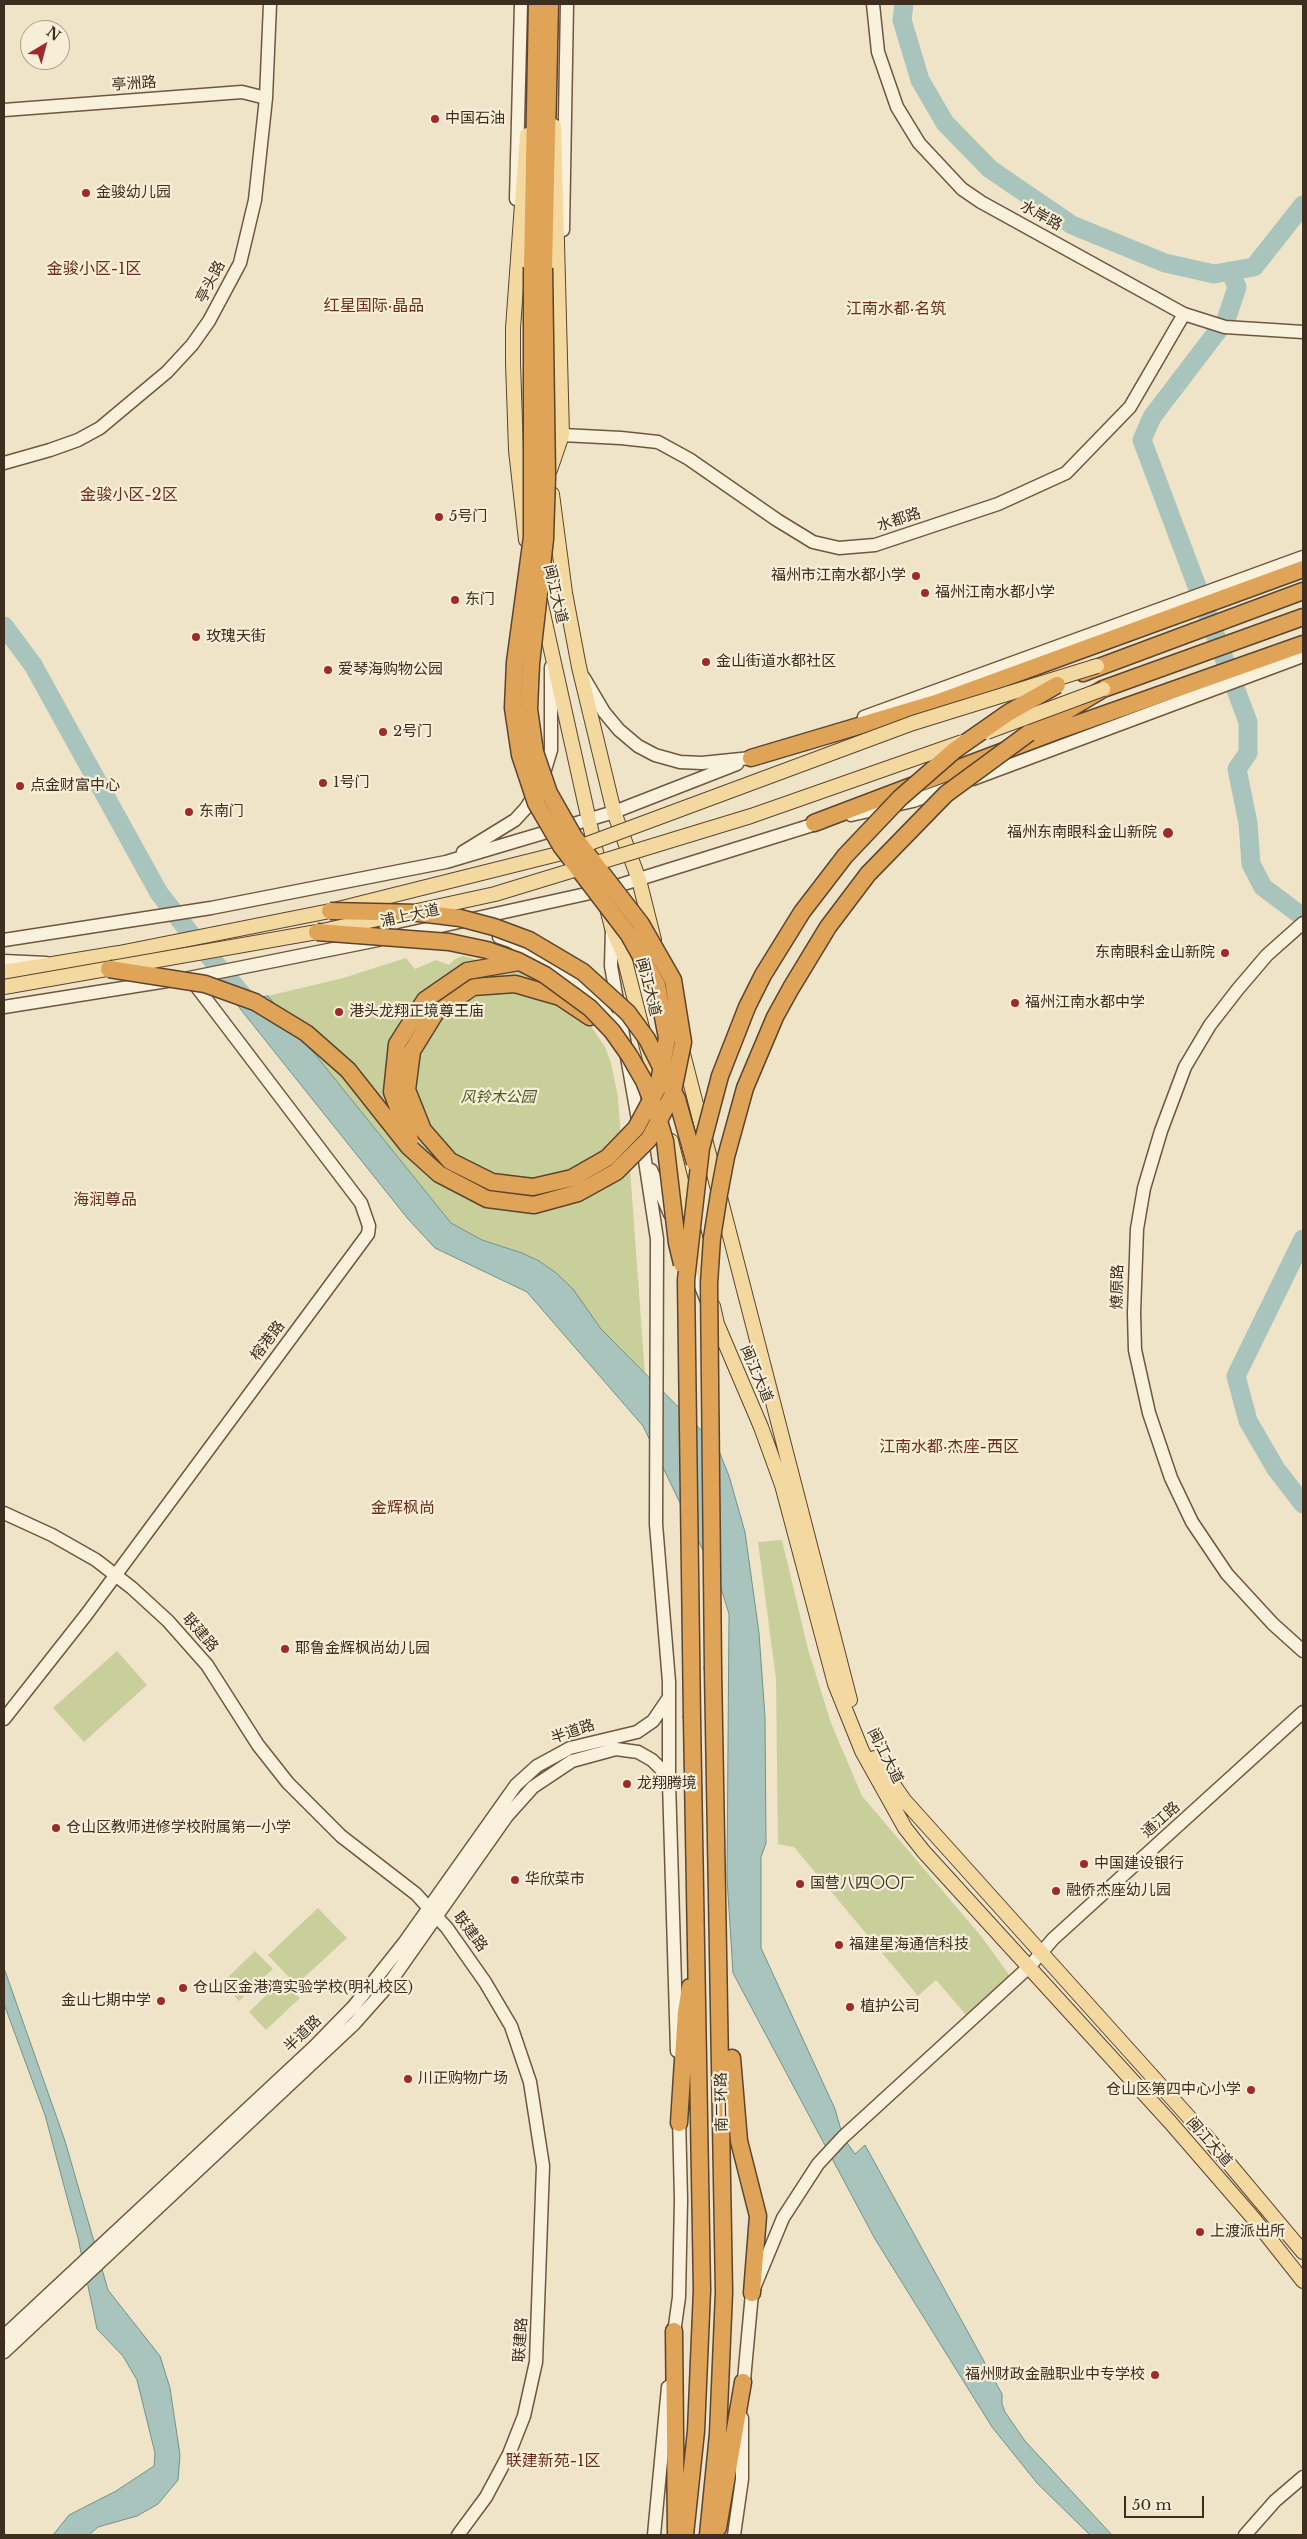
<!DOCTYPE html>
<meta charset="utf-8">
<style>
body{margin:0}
#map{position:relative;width:1307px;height:2539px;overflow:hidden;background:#f0e4c8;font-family:"Libre Baskerville",serif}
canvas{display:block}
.frame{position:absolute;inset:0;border:5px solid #3d2e20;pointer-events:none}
.north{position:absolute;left:20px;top:20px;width:50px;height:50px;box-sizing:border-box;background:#f7eed8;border:1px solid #ada18e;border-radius:50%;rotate:37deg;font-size:14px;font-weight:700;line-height:20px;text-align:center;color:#3d2e20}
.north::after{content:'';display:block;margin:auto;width:18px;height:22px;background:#9e2a2b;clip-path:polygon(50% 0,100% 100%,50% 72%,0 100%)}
.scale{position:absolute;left:1124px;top:2496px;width:80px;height:22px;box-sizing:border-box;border:2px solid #3d2e20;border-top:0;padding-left:6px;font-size:15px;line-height:18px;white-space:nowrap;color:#3d2e20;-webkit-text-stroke:4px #f7eed8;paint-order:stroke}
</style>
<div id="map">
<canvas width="1307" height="2539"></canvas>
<div class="frame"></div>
<div class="north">N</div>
<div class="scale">50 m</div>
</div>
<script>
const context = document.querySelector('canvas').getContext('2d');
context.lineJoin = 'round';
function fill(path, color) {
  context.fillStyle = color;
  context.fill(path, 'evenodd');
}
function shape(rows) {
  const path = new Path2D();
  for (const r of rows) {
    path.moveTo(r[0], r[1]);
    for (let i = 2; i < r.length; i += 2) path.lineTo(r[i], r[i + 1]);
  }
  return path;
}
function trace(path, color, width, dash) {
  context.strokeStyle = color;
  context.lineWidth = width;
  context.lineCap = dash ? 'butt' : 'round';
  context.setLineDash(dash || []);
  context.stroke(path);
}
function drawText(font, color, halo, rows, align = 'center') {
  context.font = font + ' "Libre Baskerville","Noto Sans SC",serif';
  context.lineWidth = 4.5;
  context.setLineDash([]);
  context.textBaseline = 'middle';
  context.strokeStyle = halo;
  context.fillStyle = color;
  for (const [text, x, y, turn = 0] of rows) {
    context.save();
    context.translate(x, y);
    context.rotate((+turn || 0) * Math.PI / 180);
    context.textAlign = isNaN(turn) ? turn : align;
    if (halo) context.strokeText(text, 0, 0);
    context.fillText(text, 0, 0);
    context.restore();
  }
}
fill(shape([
 [463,956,508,967,544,985,589,1023,605,1047,611,1063,618,1097,622,1153,629,1155,645,1375,601,1329,555,1272,539,1261,522,1253,482,1240,451,1223,268,996,343,978,406,958,415,969,436,960,449,965,455,959],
 [782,1540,808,1649,831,1723,862,1796,981,1936,1010,1976,967,2016,936,1980,918,1996,794,1847,778,1844,776,1679,758,1542],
 [117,1651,147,1685,84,1742,53,1708],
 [318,1908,347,1938,296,1985,268,1955],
 [255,1951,273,1969,239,2001,222,1983],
 [282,1980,300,1998,266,2030,249,2012]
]), '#c9cf9b');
const water = shape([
 [268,996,451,1223,482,1240,522,1253,539,1261,555,1272,573,1289,601,1329,717,1446,729,1476,745,1532,759,1633,765,1717,766,1843,761,1857,761,1948,835,2109,843,2137,855,2154,865,2145,1002,2394,1002,2404,1005,2412,1025,2441,1112,2535,1090,2535,1037,2483,992,2427,875,2239,733,1973,727,1878,729,1614,721,1588,643,1426,527,1292,435,1248,408,1219,234,1001,268,996],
 [4,1968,65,2141,108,2290,160,2356,170,2388,180,2455,178,2480,158,2504,137,2516,98,2527,89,2535,53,2535,69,2515,116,2491,154,2466,155,2453,137,2380,123,2356,97,2329,78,2238,45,2115,4,2004,4,1968]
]);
fill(water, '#a9c4bc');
trace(water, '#6f938a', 1);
trace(shape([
 [904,4,902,20,920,80,945,123,990,169,1072,225,1165,263,1214,274,1254,267,1303,205],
 [1230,271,1237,287,1226,320,1152,417,1142,440,1248,722,1248,753,1237,769,1248,823,1251,864,1263,887,1303,917],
 [4,626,33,665,159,893,197,942,251,1005],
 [1303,1239,1236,1376,1248,1421,1276,1469,1303,1504]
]), '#a9c4bc', 19);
const secondary = shape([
 [873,4,878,52,897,107,919,143,962,189,981,202,1184,314,1225,327,1303,332],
 [4,110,242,92,266,98],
 [516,199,521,4],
 [563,230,567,4],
 [562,435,621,438,658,442,689,459,777,520,813,542,839,548,875,545,998,504,1066,473,1130,407,1184,314],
 [4,463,50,450,78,440,100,428,167,372,192,345,209,321,240,263,255,200,266,98,270,4],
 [584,678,604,712,619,730,638,746,655,755,680,762,702,763,751,758,759,755],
 [864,717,1303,557],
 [973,779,1303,656],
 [851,815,913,801,952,787],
 [463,852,515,820,526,808,540,786,551,750,551,667],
 [1303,923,1267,955,1238,989,1210,1025,1185,1067,1161,1131,1144,1188,1137,1229,1134,1313,1135,1350,1149,1413,1171,1478,1192,1522,1227,1574,1273,1624,1303,1651],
 [612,928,611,966,644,1154,657,1239,656,1524,669,1682,669,1782,677,2051],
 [400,935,604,890,822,822],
 [499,937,511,941,563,972,599,1004,614,1026],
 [4,940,211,908,446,862,614,812,737,764],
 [4,961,46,963],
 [189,978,378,940],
 [4,1007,167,981],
 [651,1170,670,1214],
 [689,1257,707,1301],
 [4,1513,52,1535,96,1560,132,1588,168,1621,207,1665,258,1745,288,1783,341,1836,416,1894,447,1928,485,1982,511,2026,530,2082,543,2166,536,2362,524,2416,509,2454,486,2497,458,2535],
 [4,1719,86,1615,368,1234,369,1226,361,1203,190,978],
 [4,2336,314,2047,354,2006,404,1943,516,1785,537,1766,570,1748,637,1732,653,1721,668,1699],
 [673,2340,679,2297,681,2200,679,2116],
 [4,2352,354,2024,386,1988,507,1816,533,1787,572,1761,616,1749,638,1752,652,1760,661,1769,669,1781],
 [743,2391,752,2293,783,2218,818,2164,843,2137,1030,1966,1053,1939,1303,1712],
 [654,2535,668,2387],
 [734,2535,742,2479,742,2418],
 [1245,2535,1275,2501,1303,2477]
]);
const primary = shape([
 [550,470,562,435,554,126],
 [552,494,565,593,579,667,614,812,639,880,654,940],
 [526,540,516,450,513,363,513,328,527,135],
 [540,600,600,870],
 [607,908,612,928,623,953,657,1087],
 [4,972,119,953,330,911,562,853],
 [682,1050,850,1700],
 [671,1141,706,1281],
 [713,1306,717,1324,761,1427,782,1485,835,1684,862,1751,905,1828,924,1852,1170,2122,1254,2219,1303,2281],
 [875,1758,904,1800,1205,2135,1303,2252]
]);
const highway = shape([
 [532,267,537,4],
 [544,268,550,4],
 [1083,673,1303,591],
 [1029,733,1103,689,1303,617],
 [751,758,936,703,1303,569],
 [814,823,1054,732,1303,644],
 [436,1012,473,987,515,984,560,997,590,1017],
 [732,2058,739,2141,758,2216,752,2293],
 [679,2123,686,2012,690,1987],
 [674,2331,676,2535],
 [718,2528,743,2382],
 [685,2535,696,2431,702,2290,692,1718],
 [708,2535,718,2434,724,2292,713,1669]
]);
trace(secondary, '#6f573f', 15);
trace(primary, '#5b4430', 16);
trace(highway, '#5b4430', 19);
trace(secondary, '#faf1dc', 12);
trace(primary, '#f3d9a0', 14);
trace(highway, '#e0a458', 16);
const primaryBridge = shape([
 [987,732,1103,689],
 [571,850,913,723,1097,666],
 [417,911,495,894,751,816,962,742],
 [4,987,317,932,392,916]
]);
const highwayBridge = shape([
 [330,911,419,913,460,918,494,927,529,940,583,972,628,1013,647,1039,677,1099,695,1163],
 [317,932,449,942,487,950,518,961,545,975,590,1008,612,1031,629,1055,644,1081,656,1111,665,1141,677,1243,682,1264],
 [109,969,205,984,255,1002,306,1033,348,1070,409,1147,439,1174,487,1199,534,1205,578,1193,616,1172,649,1139,672,1096,683,1042,673,980,641,924,574,837,549,793,535,752,529,709,531,664,545,539,547,476,544,268],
 [436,1012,412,1051,407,1090,423,1130,450,1161,492,1182,533,1187,572,1178,607,1158,636,1128,658,1087,667,1038,657,985,629,935,561,846,536,803,520,755,513,708,515,662,532,537,532,267],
 [410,1140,392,1092,397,1044,425,1000,467,971,519,962],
 [713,1669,709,1284,712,1238,719,1194,726,1157,745,1088,775,1017,791,988,828,927,868,874,946,794,1029,733],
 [692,1718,686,1280,701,1148,720,1076,747,1007,763,975,802,912,845,856,900,798,955,750,1008,713,1057,685]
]);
trace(primaryBridge, '#5b4430', 16, []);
trace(highwayBridge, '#5b4430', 19, []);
trace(primaryBridge, '#f3d9a0', 14);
trace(highwayBridge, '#e0a458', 16);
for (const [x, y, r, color] of [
 [435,119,5,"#9e2a2b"],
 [86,193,5,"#9e2a2b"],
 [439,517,5,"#9e2a2b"],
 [916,576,5,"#9e2a2b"],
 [925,593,5,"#9e2a2b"],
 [455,600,5,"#9e2a2b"],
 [196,637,5,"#9e2a2b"],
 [706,662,5,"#9e2a2b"],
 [328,670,5,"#9e2a2b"],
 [383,732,5,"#9e2a2b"],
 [323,783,5,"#9e2a2b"],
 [20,786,5,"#9e2a2b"],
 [189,812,5,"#9e2a2b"],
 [1168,833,6,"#9e2a2b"],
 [1225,953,5,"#9e2a2b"],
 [1015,1003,5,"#9e2a2b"],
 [339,1012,5,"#9e2a2b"],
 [285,1649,5,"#9e2a2b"],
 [627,1784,5,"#9e2a2b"],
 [56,1828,5,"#9e2a2b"],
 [1084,1864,5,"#9e2a2b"],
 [515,1880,5,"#9e2a2b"],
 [800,1884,5,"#9e2a2b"],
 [1056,1891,5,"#9e2a2b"],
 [839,1945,5,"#9e2a2b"],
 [183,1988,5,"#9e2a2b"],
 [161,2001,5,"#9e2a2b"],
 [850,2007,5,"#9e2a2b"],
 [408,2079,5,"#9e2a2b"],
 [1251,2090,5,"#9e2a2b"],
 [1200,2232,5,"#9e2a2b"],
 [1155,2375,5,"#9e2a2b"]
]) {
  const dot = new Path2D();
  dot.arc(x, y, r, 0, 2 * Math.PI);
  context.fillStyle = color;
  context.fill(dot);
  trace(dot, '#f7eed8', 2);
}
drawText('15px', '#3d2e20', '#f7eed8', [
 ["亭洲路",134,84,-4],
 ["水岸路",1041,216,29],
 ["亭头路",211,282,-63],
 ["水都路",899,520,-18],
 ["闽江大道",555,594,77],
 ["浦上大道",410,916,-12],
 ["闽江大道",648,987,76],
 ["燎原路",1118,1287,-89],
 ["榕港路",268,1341,-53],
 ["闽江大道",756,1374,67],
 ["联建路",200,1633,49],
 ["半道路",573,1732,-19],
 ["闽江大道",885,1756,63],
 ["通江路",1161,1820,-42],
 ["联建路",470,1932,53],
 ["半道路",303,2034,-44],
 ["南二环路",722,2102,-91],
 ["闽江大道",1209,2142,49],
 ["联建路",521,2340,-86]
]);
drawText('15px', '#3d2e20', '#f7eed8', [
 ["中国石油",445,119],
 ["金骏幼儿园",96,193],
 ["5号门",449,517],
 ["福州市江南水都小学",906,576,"right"],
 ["福州江南水都小学",935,593],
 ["东门",465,600],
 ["玫瑰天街",206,637],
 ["金山街道水都社区",716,662],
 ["爱琴海购物公园",338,670],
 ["2号门",393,732],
 ["1号门",333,783],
 ["点金财富中心",30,786],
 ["东南门",199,812],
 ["福州东南眼科金山新院",1157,833,"right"],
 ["东南眼科金山新院",1215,953,"right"],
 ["福州江南水都中学",1025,1003],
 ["港头龙翔正境尊王庙",349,1012],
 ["耶鲁金辉枫尚幼儿园",295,1649],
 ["龙翔腾境",637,1784],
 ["仓山区教师进修学校附属第一小学",66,1828],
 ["中国建设银行",1094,1864],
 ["华欣菜市",525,1880],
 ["国营八四〇〇厂",810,1884],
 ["融侨杰座幼儿园",1066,1891],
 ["福建星海通信科技",849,1945],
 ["仓山区金港湾实验学校(明礼校区)",193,1988],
 ["金山七期中学",151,2001,"right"],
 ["植护公司",860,2007],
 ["川正购物广场",418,2079],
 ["仓山区第四中心小学",1241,2090,"right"],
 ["上渡派出所",1210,2232],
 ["福州财政金融职业中专学校",1145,2375,"right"]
], 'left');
drawText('italic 15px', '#4d5a26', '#f7eed8', [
 ["风铃木公园",498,1098]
]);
drawText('16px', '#6b2e1e', '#f7eed8', [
 ["金骏小区-1区",94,269],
 ["红星国际·晶品",374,306],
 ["江南水都·名筑",896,309],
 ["金骏小区-2区",129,495],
 ["海润尊品",105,1200],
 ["江南水都·杰座-西区",949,1447],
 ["金辉枫尚",403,1508],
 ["联建新苑-1区",553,2461]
]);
</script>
